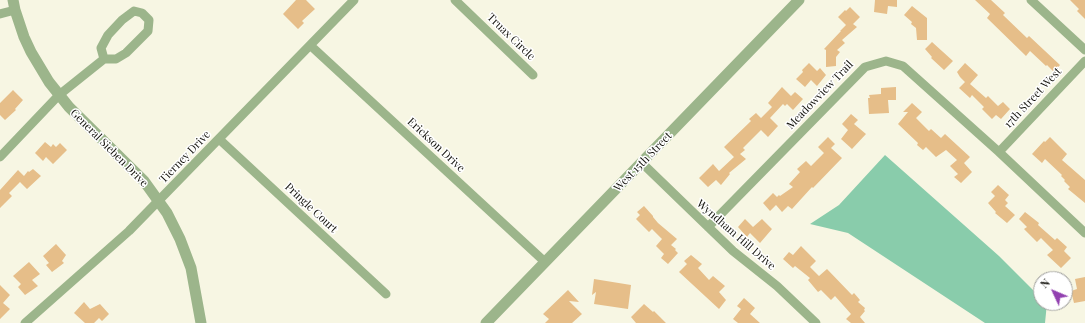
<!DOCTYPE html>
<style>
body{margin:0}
#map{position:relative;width:1085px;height:323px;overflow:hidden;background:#f7f6e3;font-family:"Playfair Display",serif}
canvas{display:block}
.north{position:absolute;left:1033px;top:271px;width:40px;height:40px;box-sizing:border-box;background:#fff;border:1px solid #a0a09d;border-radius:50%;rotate:314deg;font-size:11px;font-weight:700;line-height:16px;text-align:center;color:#12110b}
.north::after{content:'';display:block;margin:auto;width:14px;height:18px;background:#9241b0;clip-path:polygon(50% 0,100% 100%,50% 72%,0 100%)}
</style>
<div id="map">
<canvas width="1085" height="323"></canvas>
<div class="north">N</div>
</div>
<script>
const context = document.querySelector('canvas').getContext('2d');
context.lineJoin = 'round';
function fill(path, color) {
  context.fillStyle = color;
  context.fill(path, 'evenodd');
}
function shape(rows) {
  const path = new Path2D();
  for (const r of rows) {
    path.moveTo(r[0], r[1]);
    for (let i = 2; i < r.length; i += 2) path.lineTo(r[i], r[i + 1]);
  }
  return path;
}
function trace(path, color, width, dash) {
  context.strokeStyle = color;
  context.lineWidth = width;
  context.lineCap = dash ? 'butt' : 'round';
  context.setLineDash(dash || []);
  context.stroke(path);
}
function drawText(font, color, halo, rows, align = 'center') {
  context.font = font + ' "Playfair Display",serif';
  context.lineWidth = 3;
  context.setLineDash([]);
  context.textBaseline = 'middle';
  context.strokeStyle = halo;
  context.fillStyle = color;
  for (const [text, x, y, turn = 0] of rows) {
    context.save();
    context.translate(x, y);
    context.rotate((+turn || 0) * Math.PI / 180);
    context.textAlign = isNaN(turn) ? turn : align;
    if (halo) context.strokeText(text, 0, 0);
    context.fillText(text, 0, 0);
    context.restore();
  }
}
fill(shape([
 [885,155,999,256,1041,298,1041,303,1047,303,1045,323,985,323,848,233,810,224,839,205]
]), '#89ccab');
fill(shape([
 [296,0,306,0,315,9,302,21,304,23,298,29,283,14],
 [875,0,897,0,897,7,888,6,887,14,874,12],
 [975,0,991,0,1005,13,1003,15,1027,38,1029,36,1060,65,1054,72,1047,65,1046,66,1030,51,1026,56,987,18,990,14],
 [1070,0,1085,0,1085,19,1077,11,1079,9],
 [912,6,927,18,927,40,917,40,916,28,911,24,912,22,904,15],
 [850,7,860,17,853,24,857,27,842,40,845,43,837,50,840,52,836,57,836,66,826,67,826,50,824,49,841,31,840,31,846,25,838,17,845,10,846,11],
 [932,42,953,61,944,70,931,58,932,57,925,49],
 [809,63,817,71,820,68,826,75,817,86,811,80,805,87,796,79,803,72,802,70],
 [965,63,978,75,970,84,986,98,988,96,998,106,1003,102,1010,109,1001,119,996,115,992,119,982,109,984,107,972,95,970,98,959,88,965,82,960,77,957,72],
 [782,87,791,96,795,92,803,99,793,110,787,104,785,106,783,104,770,118,778,126,768,137,761,130,743,148,745,150,740,154,746,159,729,173,730,174,721,185,716,180,708,187,699,178,713,164,719,171,734,157,724,147,751,121,749,119,756,113,761,118,772,107,768,103],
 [896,87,896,100,888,100,889,113,869,114,868,98,870,98,869,95,881,94,881,88],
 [13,90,23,100,15,109,16,110,5,120,0,115,0,103],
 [912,103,922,112,916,118,929,131,931,129,941,138,945,134,970,157,964,163,972,172,961,183,954,177,958,174,950,166,957,160,946,150,936,157,926,147,923,150,917,145,918,143,898,124,908,112,903,112],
 [851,114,858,120,854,124,866,134,852,149,841,139,848,130,842,124],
 [828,137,835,144,831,148,842,158,813,188,812,187,792,209,788,206,782,212,776,205,770,211,763,203,773,193,777,197,779,195,780,196,793,187,789,184,800,172,797,169,806,161,811,166,824,153,818,147],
 [1050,137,1067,154,1062,160,1085,180,1085,203,1068,189,1070,187,1064,181,1065,180,1061,176,1062,175,1045,159,1042,163,1032,154,1044,141,1045,142],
 [45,142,51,147,53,144,56,147,60,143,67,150,53,164,46,157,43,161,35,153],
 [33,169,41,176,27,189,20,182,9,193,12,196,0,208,0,190,18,170,24,176,28,171,29,172],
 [998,185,1009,195,1005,200,1008,203,1005,206,1015,215,1007,223,995,213,996,212,988,203,995,196,991,192],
 [644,206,653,216,653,217,658,223,677,239,671,245,676,249,675,250,678,253,668,264,661,258,664,254,656,246,662,239,652,229,649,232,636,219,640,215,637,212],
 [1025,212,1039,223,1038,225,1055,240,1057,238,1067,247,1064,251,1071,258,1061,268,1047,255,1053,250,1041,238,1037,242,1024,229,1027,227,1019,219],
 [745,219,753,227,762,219,772,229,760,243,750,233,747,237,738,227],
 [56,244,66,255,62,261,64,263,52,272,46,265,49,263,43,256],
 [801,246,816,261,810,267,819,276,827,269,852,295,854,293,860,300,858,302,865,308,864,310,865,311,860,317,865,323,851,323,846,319,851,314,835,296,831,300,821,290,818,292,808,280,810,278,795,266,793,268,783,259,789,252,793,255],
 [691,255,702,264,698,268,709,280,713,276,725,286,719,292,726,300,719,309,679,272,687,264,684,261],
 [29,262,40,274,32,280,38,286,25,295,18,287,21,284,13,276],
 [1085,277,1085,301,1074,303,1071,291,1077,289,1075,279],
 [594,279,631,285,628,309,594,304,596,292,592,295],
 [0,285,10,295,3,303,10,309,0,319],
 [568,290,579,302,569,301,582,314,572,323,545,323,549,319,543,314],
 [744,298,755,308,750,314,760,323,738,323,733,319,741,309,737,306],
 [84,302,90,309,100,304,109,314,102,321,99,318,94,323,85,323,74,313],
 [644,304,653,312,654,311,666,323,636,323,631,317]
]), '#e6be89');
trace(shape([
 [455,0,533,75],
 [1031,0,1085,50],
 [0,14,15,10],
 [311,46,545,262],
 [219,139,386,294],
 [999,152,1085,61],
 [0,157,59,95,104,59,116,59,126,53,148,31,149,20,142,13,134,11,122,20,108,35,101,48,104,59],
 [642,163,733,251,777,286,816,323],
 [708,227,865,67,886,61,903,66,999,152,1085,233],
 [25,323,129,231,354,0]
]), '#9cb58b', 9);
trace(shape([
 [13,0,15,10,24,37,31,52,49,82,69,107,144,181,167,213,180,239,191,268,201,323],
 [486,323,799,0]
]), '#9cb58b', 11);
drawText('11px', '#12110b', '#fff', [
 ["Truax Circle",511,37,44],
 ["Meadowview Trail",820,95,-46],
 ["17th Street West",1033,98,-47],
 ["Erickson Drive",436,145,43],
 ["General Sieben Drive",109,148,45],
 ["Tierney Drive",185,157,-46],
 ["West 15th Street",643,162,-46],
 ["Pringle Court",311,208,43],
 ["Wyndham Hill Drive",736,235,41]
]);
</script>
